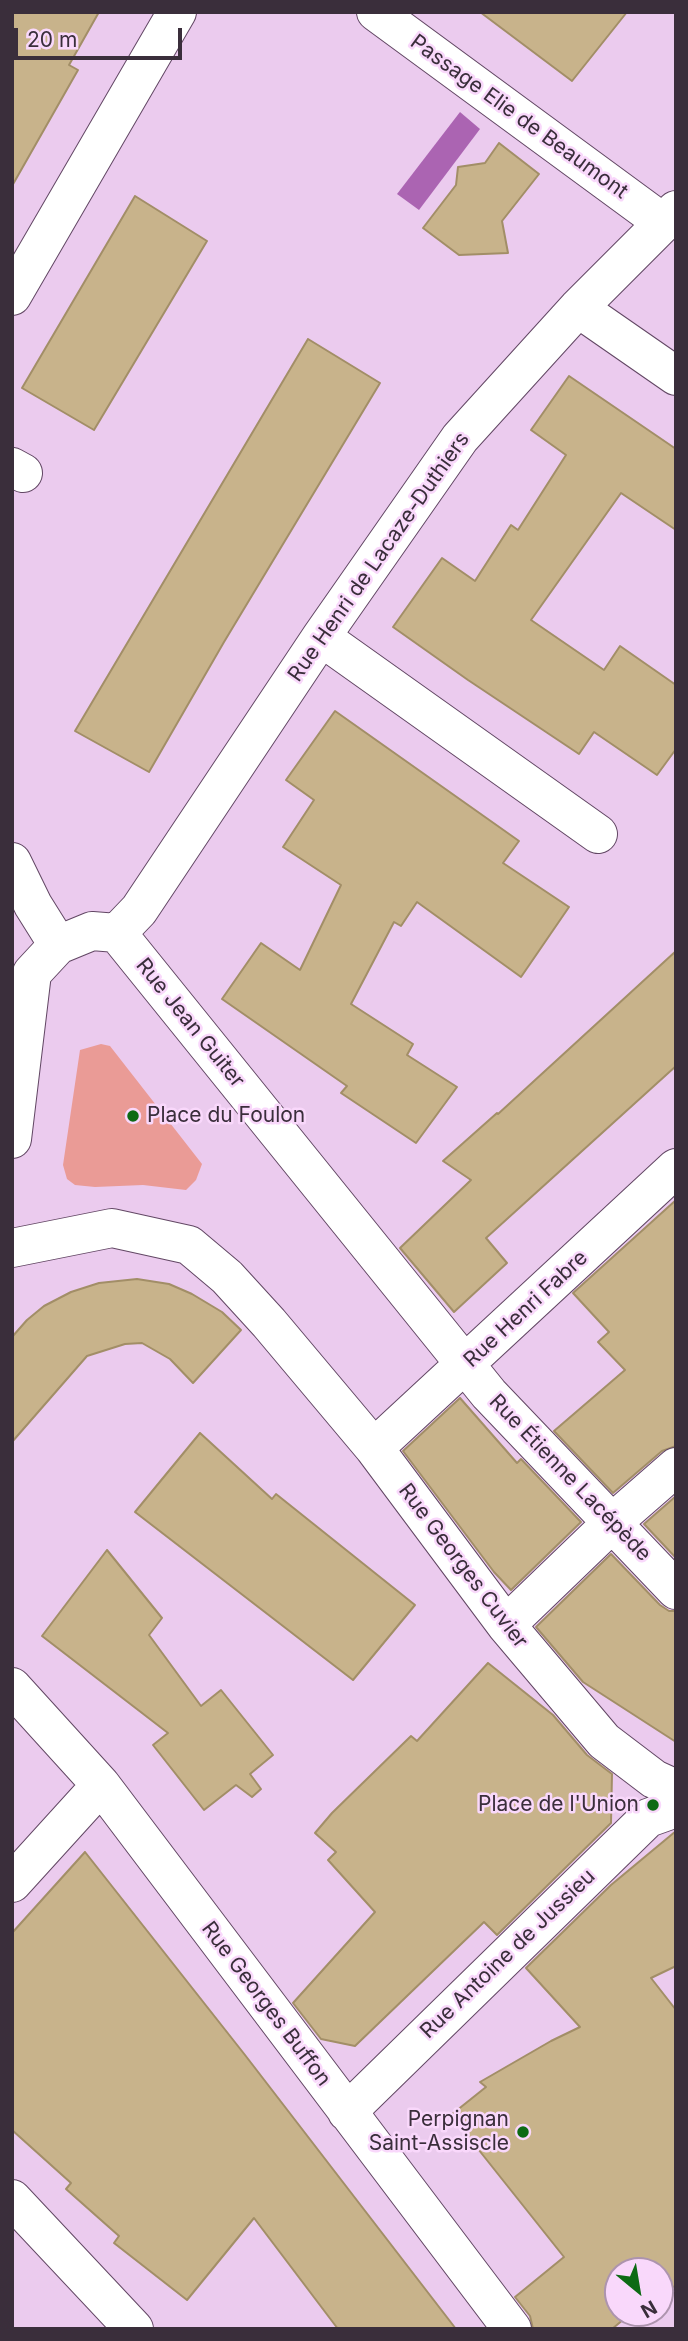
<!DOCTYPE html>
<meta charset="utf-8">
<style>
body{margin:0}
#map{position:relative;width:688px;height:2341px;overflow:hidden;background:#ebcbee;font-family:Inter,sans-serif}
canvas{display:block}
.frame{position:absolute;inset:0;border:14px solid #3a2e3b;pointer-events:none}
.north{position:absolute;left:604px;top:2257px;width:70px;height:70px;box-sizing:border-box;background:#f9d8fb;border:2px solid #ad94ae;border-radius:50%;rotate:150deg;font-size:19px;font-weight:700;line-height:28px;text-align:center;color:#3a2e3b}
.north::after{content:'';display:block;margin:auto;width:24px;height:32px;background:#0d6a14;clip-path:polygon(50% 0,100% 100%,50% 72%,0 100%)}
.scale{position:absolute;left:14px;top:28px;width:168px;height:32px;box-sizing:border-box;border:4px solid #3a2e3b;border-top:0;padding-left:9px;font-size:21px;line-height:24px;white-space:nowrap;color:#3a2e3b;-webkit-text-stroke:5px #f9d8fb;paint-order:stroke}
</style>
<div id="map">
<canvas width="688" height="2341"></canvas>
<div class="frame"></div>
<div class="north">N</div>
<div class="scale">20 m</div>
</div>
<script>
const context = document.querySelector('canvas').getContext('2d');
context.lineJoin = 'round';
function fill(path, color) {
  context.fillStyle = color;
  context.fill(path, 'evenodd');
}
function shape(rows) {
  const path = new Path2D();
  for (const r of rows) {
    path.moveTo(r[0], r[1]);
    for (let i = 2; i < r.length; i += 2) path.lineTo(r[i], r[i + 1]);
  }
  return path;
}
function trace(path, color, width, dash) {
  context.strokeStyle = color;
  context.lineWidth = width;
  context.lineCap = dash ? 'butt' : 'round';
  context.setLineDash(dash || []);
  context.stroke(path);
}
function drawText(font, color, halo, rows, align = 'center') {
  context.font = font + ' Inter,sans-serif';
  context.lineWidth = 5;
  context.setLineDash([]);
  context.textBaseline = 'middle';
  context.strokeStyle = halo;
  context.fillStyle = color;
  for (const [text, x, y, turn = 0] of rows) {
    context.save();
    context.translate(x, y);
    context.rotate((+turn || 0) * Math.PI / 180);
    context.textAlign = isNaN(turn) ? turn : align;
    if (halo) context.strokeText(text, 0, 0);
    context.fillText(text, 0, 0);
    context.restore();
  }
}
fill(shape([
 [101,1044,110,1046,202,1164,196,1180,186,1190,143,1185,95,1187,75,1185,67,1179,63,1165,80,1050]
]), '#ea9b96');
fill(shape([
 [460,112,480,129,419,210,397,194]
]), '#ab64b2');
const building = shape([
 [12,12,99,12,69,65,78,70,12,186,12,12],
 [480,12,627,12,572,81,480,12],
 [499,143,539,174,502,221,508,253,459,255,423,228,456,185,458,167,485,163,499,143],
 [135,196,207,241,94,430,22,388,135,196],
 [308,339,380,383,224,642,149,772,75,731,308,339],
 [569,376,676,449,676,530,621,493,531,620,604,670,620,646,676,685,676,749,657,775,594,732,579,754,468,680,393,627,442,558,475,581,511,525,518,530,566,455,531,430,569,376],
 [335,711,519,841,503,863,569,907,521,977,417,902,401,926,394,922,351,1004,413,1044,407,1055,457,1087,416,1143,341,1093,347,1086,222,999,261,943,300,970,341,885,283,847,314,800,286,780,335,711],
 [676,951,676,1066,486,1238,507,1263,454,1312,400,1248,471,1180,443,1161,497,1113,498,1114,676,951],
 [676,1200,676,1446,662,1451,613,1493,554,1431,625,1370,598,1342,609,1332,573,1293,676,1200],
 [137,1279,169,1284,192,1294,222,1312,241,1330,193,1383,170,1359,142,1343,125,1344,87,1356,12,1442,12,1337,27,1320,44,1306,71,1292,99,1283,137,1279],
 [460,1398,517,1463,521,1459,581,1522,511,1590,494,1572,403,1451,460,1398],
 [200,1433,272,1499,276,1494,415,1605,353,1680,135,1512,200,1433],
 [676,1496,676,1558,644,1524,676,1496],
 [107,1550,162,1618,149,1635,201,1706,221,1690,273,1755,250,1774,261,1789,252,1797,236,1785,204,1810,153,1745,168,1733,42,1636,107,1550],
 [611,1554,660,1605,669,1611,676,1611,676,1742,583,1682,536,1627,611,1554],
 [488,1663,553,1715,587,1755,612,1774,611,1823,497,1935,484,1922,355,2046,321,2039,293,2003,375,1912,328,1860,336,1852,315,1833,332,1813,411,1736,417,1741,488,1663],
 [676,1831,676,1966,651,1978,676,2010,676,2285,660,2297,660,2271,618,2271,618,2313,640,2313,633,2318,630,2314,612,2329,533,2329,530,2316,515,2297,564,2257,451,2115,486,2087,480,2082,551,2041,580,2027,526,1968,611,1885,676,1831],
 [85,1852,245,2055,456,2329,338,2329,254,2218,187,2300,114,2243,119,2236,66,2189,71,2183,12,2130,12,1933,85,1852]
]);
fill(building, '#c8b38b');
trace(building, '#a28e67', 2);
const minor = shape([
 [376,12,662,222],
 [12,296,177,12],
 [578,308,676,376],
 [12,467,23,473],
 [321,637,598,834],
 [12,862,33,905,58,945],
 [117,933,139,910,321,637,460,438,578,308,676,210],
 [12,1139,32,973,58,945,92,931,117,933,489,1394,676,1590],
 [12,1248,112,1228,189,1245,227,1277,269,1323,374,1448,506,1625,604,1741,654,1779,676,1789],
 [374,1448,676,1168],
 [506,1625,613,1522,676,1467],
 [12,1687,101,1785,512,2329],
 [12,1883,101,1785],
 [347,2112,648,1818,676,1808],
 [12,2199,134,2329]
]);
trace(minor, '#624764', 40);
trace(minor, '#fff', 38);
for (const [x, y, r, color] of [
 [133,1116,7,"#0d6a14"],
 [653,1805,7,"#0d6a14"],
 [523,2132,7,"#0d6a14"]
]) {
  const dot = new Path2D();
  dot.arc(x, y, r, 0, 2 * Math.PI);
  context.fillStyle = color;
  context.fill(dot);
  trace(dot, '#f9d8fb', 2.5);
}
drawText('21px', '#3a2e3b', '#f9d8fb', [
 ["Passage Elie de Beaumont",519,117,36],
 ["Rue Henri de Lacaze-Duthiers",379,557,-55],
 ["Rue Jean Guiter",190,1023,51],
 ["Rue Henri Fabre",526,1309,-43],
 ["Rue Étienne Lacépède",570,1478,46],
 ["Rue Georges Cuvier",463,1566,53],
 ["Rue Antoine de Jussieu",508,1954,-44],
 ["Rue Georges Buffon",266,2004,53]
]);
drawText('21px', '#3a2e3b', '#f9d8fb', [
 ["Place du Foulon",147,1116,"left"],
 ["Place de l'Union",639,1805],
 ["Perpignan",509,2120],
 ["Saint-Assiscle",509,2144]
], 'right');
</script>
